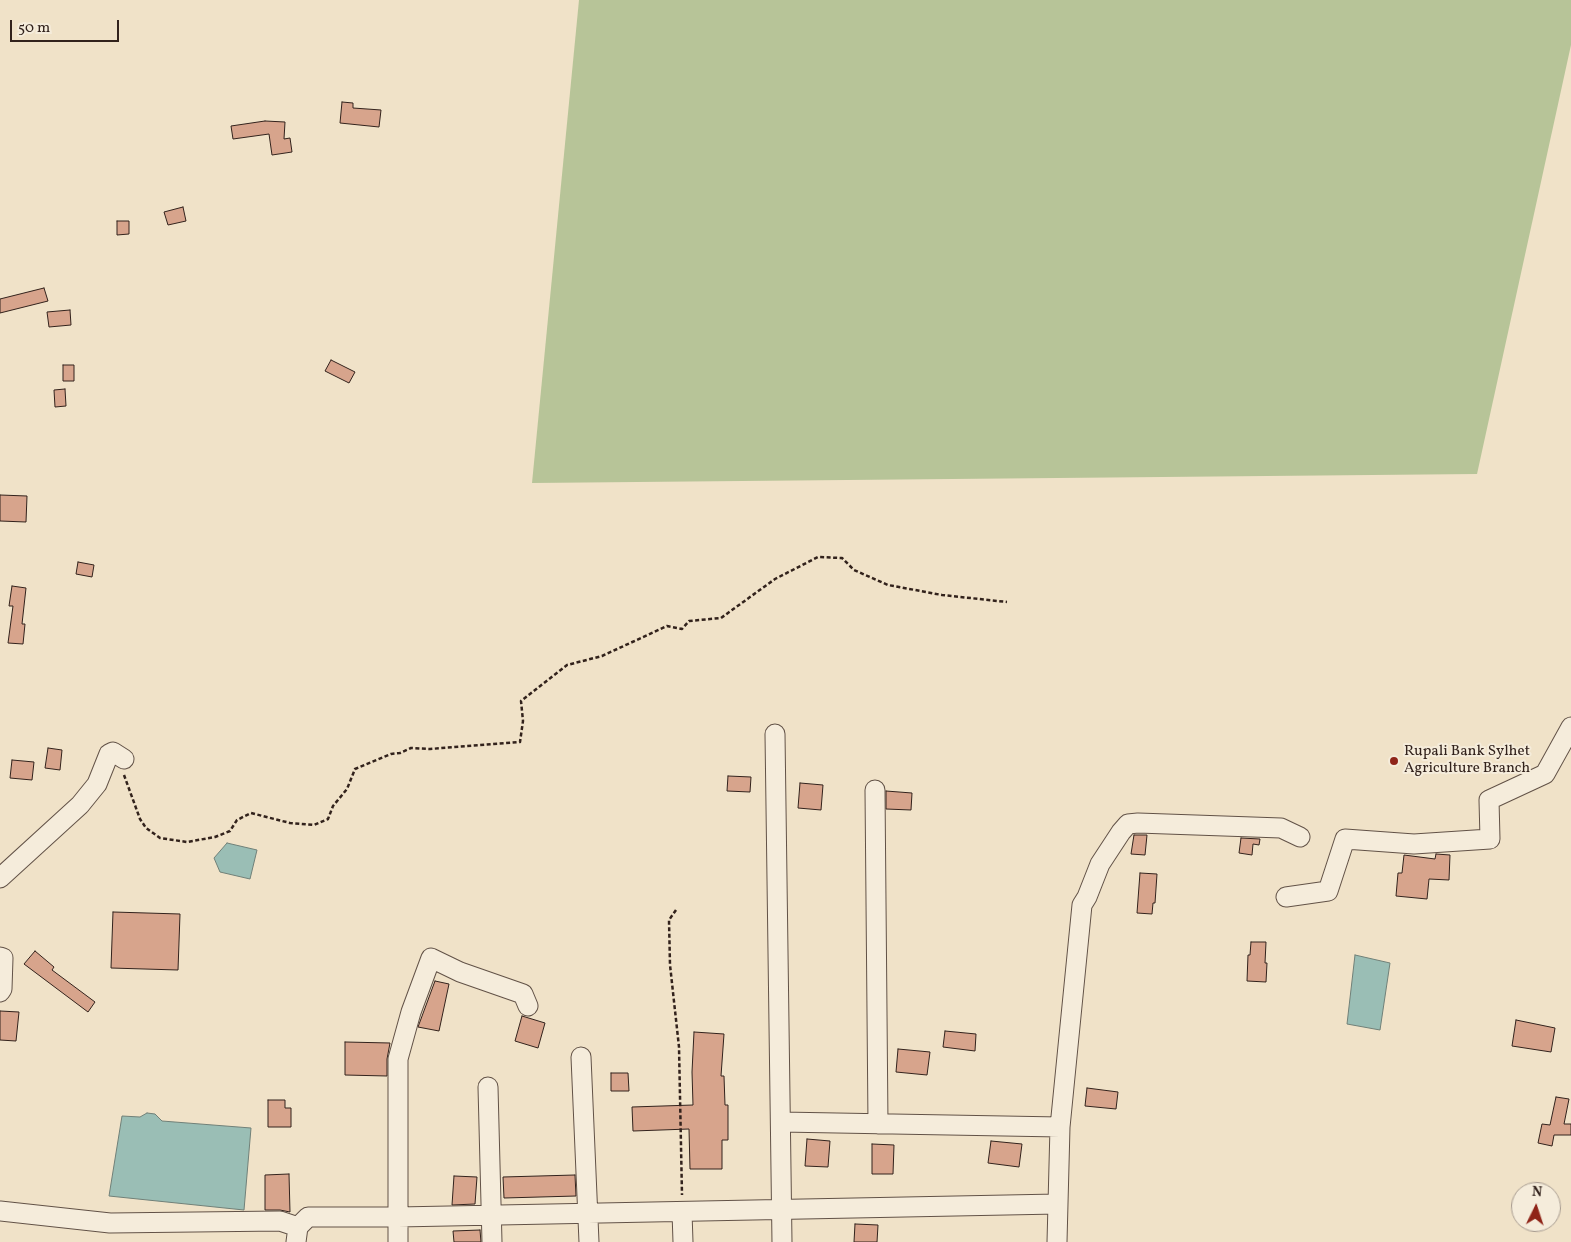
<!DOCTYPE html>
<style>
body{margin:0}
#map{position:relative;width:1571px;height:1242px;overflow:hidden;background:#f0e2c8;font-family:Vollkorn,serif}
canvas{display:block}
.north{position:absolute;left:1511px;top:1182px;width:50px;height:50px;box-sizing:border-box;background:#f5ecdb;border:1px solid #a79b8f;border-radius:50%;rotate:4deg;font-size:14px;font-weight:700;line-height:20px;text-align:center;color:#32221c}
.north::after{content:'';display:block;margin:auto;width:18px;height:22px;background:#8f2418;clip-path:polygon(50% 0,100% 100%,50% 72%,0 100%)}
.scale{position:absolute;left:10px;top:20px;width:109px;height:22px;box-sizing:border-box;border:2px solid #32221c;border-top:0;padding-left:6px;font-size:15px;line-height:18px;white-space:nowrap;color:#32221c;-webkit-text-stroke:4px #f5ecdb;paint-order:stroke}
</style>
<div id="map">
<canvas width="1571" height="1242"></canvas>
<div class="north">N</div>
<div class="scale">50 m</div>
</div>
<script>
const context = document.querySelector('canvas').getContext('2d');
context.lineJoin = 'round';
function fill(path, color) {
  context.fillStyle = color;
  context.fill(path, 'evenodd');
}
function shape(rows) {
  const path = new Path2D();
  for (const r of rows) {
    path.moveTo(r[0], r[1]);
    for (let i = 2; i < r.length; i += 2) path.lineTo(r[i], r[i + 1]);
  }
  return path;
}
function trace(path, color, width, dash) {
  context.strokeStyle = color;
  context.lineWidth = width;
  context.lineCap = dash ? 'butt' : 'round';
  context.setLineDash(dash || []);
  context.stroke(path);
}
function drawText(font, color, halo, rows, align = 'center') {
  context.font = font + ' Vollkorn,serif';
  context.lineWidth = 4;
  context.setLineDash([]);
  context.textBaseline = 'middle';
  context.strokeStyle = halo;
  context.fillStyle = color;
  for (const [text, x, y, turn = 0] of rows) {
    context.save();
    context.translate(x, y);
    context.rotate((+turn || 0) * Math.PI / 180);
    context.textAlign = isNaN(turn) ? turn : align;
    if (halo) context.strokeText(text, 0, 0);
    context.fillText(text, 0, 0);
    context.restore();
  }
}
fill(shape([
 [579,0,1571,0,1571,45,1477,474,532,483]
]), '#b7c498');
const water = shape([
 [227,843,257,850,250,879,220,872,214,858,227,843],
 [1355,955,1390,963,1380,1030,1347,1024,1355,955],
 [147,1113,155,1114,162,1121,251,1128,244,1210,109,1196,122,1116,140,1117,147,1113]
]);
fill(water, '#9abeb5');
trace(water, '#708078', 1);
const building = shape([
 [342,102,353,103,353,108,381,110,379,127,340,123,342,102],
 [265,121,285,122,284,139,290,138,292,152,272,155,269,134,233,139,231,126,265,121],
 [183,207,186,221,168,225,164,212,183,207],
 [117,221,129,221,129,234,117,235,117,221],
 [44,288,48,301,0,313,0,299,44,288],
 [70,310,71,325,49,327,47,312,70,310],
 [331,360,355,372,349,383,325,371,331,360],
 [63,365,74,365,74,381,63,381,63,365],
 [65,389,66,406,55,407,54,390,65,389],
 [0,495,27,496,26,522,0,521,0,495],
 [78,562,94,565,92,577,76,574,78,562],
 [12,586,26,588,22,624,25,624,23,644,8,643,13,606,9,606,12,586],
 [48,748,62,750,60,770,45,768,48,748],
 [12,760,34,762,32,780,10,778,12,760],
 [728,776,751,777,750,792,727,791,728,776],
 [800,783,823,785,821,810,798,808,800,783],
 [886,791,912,793,911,810,886,809,886,791],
 [1134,835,1147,835,1145,855,1131,854,1134,835],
 [1241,838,1260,839,1259,845,1253,844,1252,855,1239,853,1241,838],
 [1436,854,1450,855,1449,880,1429,879,1427,899,1396,896,1398,873,1402,873,1404,855,1435,859,1436,854],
 [1140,873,1157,874,1155,903,1153,903,1152,914,1137,913,1140,873],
 [113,912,180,914,178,970,111,968,113,912],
 [1251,942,1266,942,1265,963,1267,963,1266,982,1247,981,1248,955,1250,955,1251,942],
 [35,951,54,967,52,970,95,1002,88,1012,24,964,35,951],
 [435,981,449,984,439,1031,418,1027,435,981],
 [0,1011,19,1012,16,1041,0,1040,0,1011],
 [522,1016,545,1023,538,1048,515,1041,522,1016],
 [1516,1020,1555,1028,1551,1052,1512,1046,1516,1020],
 [945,1031,976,1034,975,1051,943,1047,945,1031],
 [694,1032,724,1034,721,1076,724,1076,725,1105,728,1105,728,1140,722,1140,722,1169,690,1169,689,1129,633,1131,632,1107,693,1105,692,1072,694,1032],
 [345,1042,390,1043,387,1059,387,1076,345,1075,345,1042],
 [898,1049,930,1052,927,1075,896,1072,898,1049],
 [611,1073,628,1073,629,1091,611,1091,611,1073],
 [1087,1088,1118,1092,1116,1109,1085,1106,1087,1088],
 [1556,1097,1569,1099,1564,1124,1571,1124,1571,1135,1554,1135,1552,1146,1538,1143,1542,1124,1550,1125,1556,1097],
 [268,1100,285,1100,285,1108,291,1108,291,1127,268,1127,268,1100],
 [807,1139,830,1141,828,1167,805,1166,807,1139],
 [991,1141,1022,1144,1019,1167,988,1163,991,1141],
 [872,1144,894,1145,893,1174,872,1174,872,1144],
 [289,1174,290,1212,280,1210,265,1210,265,1175,289,1174],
 [575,1175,576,1196,504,1198,503,1177,575,1175],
 [454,1176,477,1177,475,1204,452,1205,454,1176],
 [855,1224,878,1225,877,1242,854,1242,855,1224],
 [480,1230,481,1242,454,1242,453,1231,480,1230]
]);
fill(building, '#d7a48c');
trace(building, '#32221c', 1);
const minor = shape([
 [775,734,782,1242],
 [875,790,878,1124],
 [0,878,80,805,97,784,109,754,113,752,124,759],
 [1286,897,1328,891,1345,839,1414,844,1490,839,1489,800,1545,774,1571,727],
 [0,957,3,958,2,989,0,992],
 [581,1057,589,1242],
 [488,1087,492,1242],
 [781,1122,1060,1127],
 [0,1211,110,1223,280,1221,298,1227],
 [682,1212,683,1242],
 [296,1242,298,1227,308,1217,398,1217,1057,1204],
 [398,1242,398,1059,411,1012,431,958,460,972,523,994,528,1006],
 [1057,1242,1060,1127,1082,905,1087,897,1100,864,1121,832,1128,824,1138,823,1281,828,1300,837]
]);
trace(minor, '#625247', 21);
trace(shape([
 [124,775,140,819,146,828,160,838,187,842,215,837,230,831,237,820,251,813,290,823,314,825,328,819,333,806,347,789,355,769,391,754,400,753,411,748,430,749,520,742,523,721,521,701,567,665,602,656,667,626,682,629,689,621,721,618,775,579,818,557,842,558,854,570,888,585,942,595,1007,602],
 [676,910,669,920,670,965,679,1047,682,1195]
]), '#32221c', 2.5, [4, 2.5]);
trace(minor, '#f5ecdb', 19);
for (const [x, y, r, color] of [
 [1394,761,5,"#8f2418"]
]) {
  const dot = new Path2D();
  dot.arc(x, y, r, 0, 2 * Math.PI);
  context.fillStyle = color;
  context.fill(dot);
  trace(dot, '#f5ecdb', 2);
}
drawText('15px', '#32221c', '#f5ecdb', [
 ["Rupali Bank Sylhet",1404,752],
 ["Agriculture Branch",1404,769]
], 'left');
</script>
